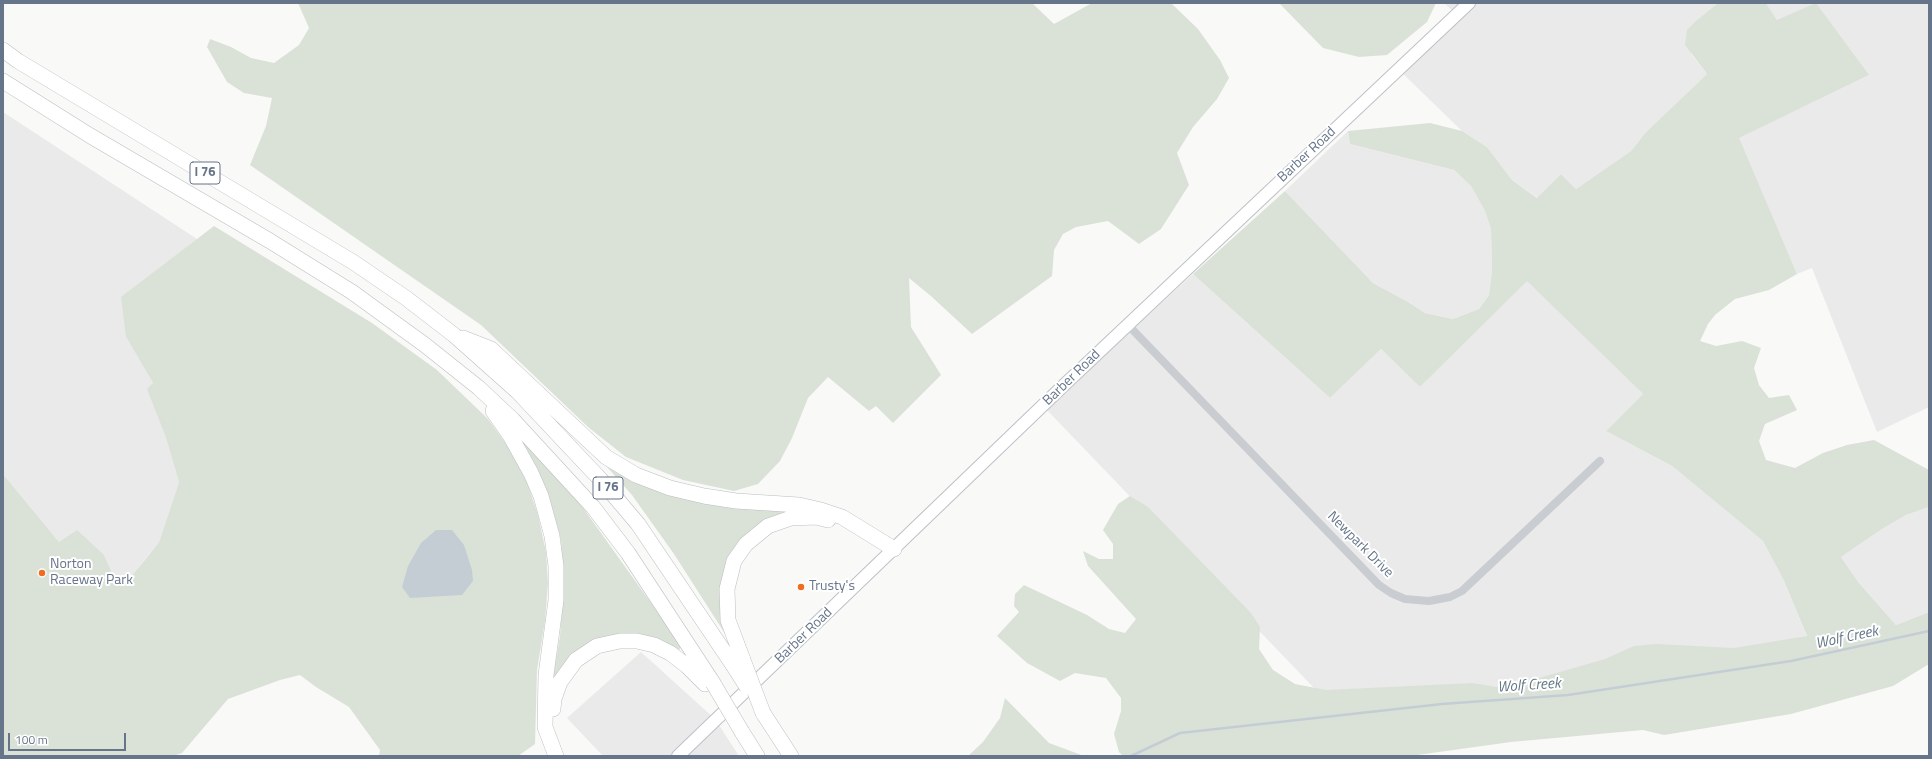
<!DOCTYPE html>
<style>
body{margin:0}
#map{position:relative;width:1932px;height:759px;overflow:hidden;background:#f9f9f7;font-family:"Titillium Web",sans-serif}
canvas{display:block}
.frame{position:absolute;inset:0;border:4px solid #66758a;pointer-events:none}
.scale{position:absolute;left:8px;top:733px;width:118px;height:18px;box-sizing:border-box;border:2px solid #66758a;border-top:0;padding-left:5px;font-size:12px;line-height:14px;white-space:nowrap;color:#66758a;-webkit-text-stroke:3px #fff;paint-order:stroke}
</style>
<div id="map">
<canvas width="1932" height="759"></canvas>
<div class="frame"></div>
<div class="scale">100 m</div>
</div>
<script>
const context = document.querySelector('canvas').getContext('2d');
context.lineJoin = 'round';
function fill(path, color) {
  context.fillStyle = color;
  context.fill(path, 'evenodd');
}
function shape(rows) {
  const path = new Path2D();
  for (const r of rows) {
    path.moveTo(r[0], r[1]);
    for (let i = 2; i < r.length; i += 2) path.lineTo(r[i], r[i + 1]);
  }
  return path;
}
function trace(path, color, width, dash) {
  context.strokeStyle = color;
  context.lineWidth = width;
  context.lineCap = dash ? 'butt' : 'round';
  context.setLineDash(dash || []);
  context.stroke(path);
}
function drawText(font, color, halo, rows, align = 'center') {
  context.font = font + ' "Titillium Web",sans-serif';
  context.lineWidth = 4;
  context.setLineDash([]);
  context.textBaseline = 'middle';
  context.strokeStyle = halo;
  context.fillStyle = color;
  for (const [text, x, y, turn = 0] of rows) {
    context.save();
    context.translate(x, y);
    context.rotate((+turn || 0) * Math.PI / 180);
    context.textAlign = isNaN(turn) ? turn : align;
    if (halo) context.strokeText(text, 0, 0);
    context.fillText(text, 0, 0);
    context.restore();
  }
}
fill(shape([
 [1444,3,1718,3,1698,19,1691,54,1707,74,1646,132,1631,151,1576,189,1561,174,1538,198,1512,180,1487,147,1462,131,1398,69,1456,14],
 [1766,3,1929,3,1929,407,1877,432,1812,268,1797,274,1738,138,1869,75,1777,20],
 [3,112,197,239,162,267,126,337,153,383,165,435,179,482,159,542,127,581,115,579,104,555,59,542,3,474],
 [1348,131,1350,144,1454,170,1471,186,1485,211,1491,229,1492,271,1489,295,1479,309,1453,319,1425,313,1408,302,1373,283,1285,191],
 [1193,274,1330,398,1381,349,1420,387,1527,280,1643,394,1606,431,1672,466,1763,541,1784,581,1815,656,1340,715,1046,409],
 [1929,507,1929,612,1896,625,1859,583,1841,557,1882,529,1906,515],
 [641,652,715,719,739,756,603,756,567,718]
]), '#eaeaea');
fill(shape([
 [298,3,1032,3,1054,24,1092,3,1171,3,1198,29,1220,60,1229,78,1217,99,1193,127,1177,153,1189,185,1161,229,1139,244,1108,221,1076,227,1063,234,1054,250,1052,276,972,334,932,297,909,278,911,327,941,375,893,423,876,406,869,411,828,377,808,398,792,438,780,461,758,484,734,491,683,480,626,457,588,427,481,325,250,165,266,126,272,98,244,93,227,82,207,47,210,39,231,47,251,58,274,63,299,45,309,28],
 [1279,3,1436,3,1427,22,1387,55,1359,57,1323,48],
 [1718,3,1766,3,1777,20,1816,3,1869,75,1739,138,1797,274,1769,290,1735,299,1715,315,1708,324,1700,341,1716,346,1742,341,1761,348,1754,368,1759,385,1769,398,1789,395,1797,410,1765,424,1759,441,1766,460,1795,468,1823,453,1847,445,1874,440,1929,470,1929,507,1906,515,1882,529,1841,557,1859,583,1896,625,1929,612,1929,664,1893,686,1791,714,1664,735,1643,730,1511,742,1410,756,1123,756,1119,752,1114,734,1121,711,1121,698,1106,678,1075,673,1060,681,1027,663,997,636,1019,612,1014,606,1015,594,1024,585,1087,615,1109,629,1125,633,1136,619,1088,566,1083,551,1099,559,1113,559,1113,544,1103,530,1118,504,1130,496,1148,507,1251,613,1260,627,1259,649,1273,670,1295,684,1326,690,1473,683,1509,689,1539,678,1605,659,1634,646,1657,644,1734,648,1807,636,1784,581,1763,541,1672,466,1606,431,1643,394,1527,281,1420,387,1381,349,1330,398,1193,274,1285,191,1373,283,1408,302,1425,313,1453,319,1479,309,1489,295,1492,271,1491,229,1485,211,1471,186,1454,170,1350,144,1348,131,1430,123,1462,131,1487,147,1512,180,1537,198,1561,174,1576,189,1631,151,1646,132,1707,74,1685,45,1687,30,1698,19],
 [214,226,372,323,437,370,488,419,511,451,527,482,538,515,546,552,548,583,545,621,537,670,535,744,518,756,379,756,380,750,349,707,316,687,300,675,280,680,228,699,182,753,173,756,3,756,3,474,59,542,77,530,104,555,115,579,127,581,144,561,159,542,179,482,165,435,147,389,153,383,126,337,121,297],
 [517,434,581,505,666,624,681,647,679,650,660,639,635,633,619,635,558,682,553,678,560,636,564,581,561,540,550,501],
 [598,457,637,478,809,510,778,519,728,566,731,643,674,554,632,495],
 [1005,698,1049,743,1084,756,968,756,983,742,1000,718]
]), '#dae2d8');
fill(shape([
 [436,530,452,530,464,545,472,570,473,581,462,595,410,598,402,587,408,566,421,543]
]), '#c4cdd4');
trace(shape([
 [1131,756,1180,733,1442,704,1568,695,1791,661,1929,631]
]), '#c4cdd4', 2.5);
const secondary = shape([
 [678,756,1063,386,1469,3]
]);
const motorway = shape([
 [3,50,18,61,353,262,406,298,454,335,518,392,600,479,638,524,733,665],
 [3,81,89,135,270,241,352,292,425,345,479,388,513,420,593,507,628,553,713,683],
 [463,338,491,349,606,457,636,475,670,488,704,496,736,501,799,505,821,510,842,517,894,549],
 [493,411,511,437,531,473,541,496,552,536,556,566,556,600,546,675,545,727,556,756],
 [743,660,728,620,727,589,734,561,746,544,768,526,791,518,816,517,828,520],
 [553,709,554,699,560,682,576,660,597,646,620,641,637,641,654,645,670,653,687,666,705,684],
 [763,713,791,756],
 [742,732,757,756]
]);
trace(secondary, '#bdc1c7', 14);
trace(motorway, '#bbbec2', 16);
trace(shape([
 [1128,325,1379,585,1391,593,1405,599,1429,601,1450,597,1462,591,1600,461]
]), '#c9ccd0', 8);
trace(secondary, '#fff', 12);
trace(motorway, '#fff', 15);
const motorwayBridge = shape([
 [743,660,763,713],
 [733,665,747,687],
 [713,683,742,732]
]);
trace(motorwayBridge, '#bbbec2', 16, []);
trace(motorwayBridge, '#fff', 15);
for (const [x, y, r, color] of [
 [42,573,4,"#ef6d21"],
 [801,587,4,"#ef6d21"]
]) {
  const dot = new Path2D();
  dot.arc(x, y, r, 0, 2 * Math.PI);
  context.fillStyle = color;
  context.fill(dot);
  trace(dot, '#fff', 1.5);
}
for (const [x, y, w] of [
 [205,173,30],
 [608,488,30]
]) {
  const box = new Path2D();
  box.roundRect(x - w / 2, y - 11, w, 22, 3);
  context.fillStyle = '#fff';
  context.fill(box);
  trace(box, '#66758a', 1);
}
drawText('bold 13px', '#66758a', null, [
 ["I 76",205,173],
 ["I 76",608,488]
]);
drawText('14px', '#66758a', '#fff', [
 ["Barber Road",1307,155,-43],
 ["Barber Road",1072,378,-44],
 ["Newpark Drive",1360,545,45],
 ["Barber Road",804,636,-44]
]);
drawText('14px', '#66758a', '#fff', [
 ["Norton",50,565],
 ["Raceway Park",50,581],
 ["Trusty's",809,587]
], 'left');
drawText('italic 15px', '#637785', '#fff', [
 ["Wolf Creek",1847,638,-12],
 ["Wolf Creek",1529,686,-4]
]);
</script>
